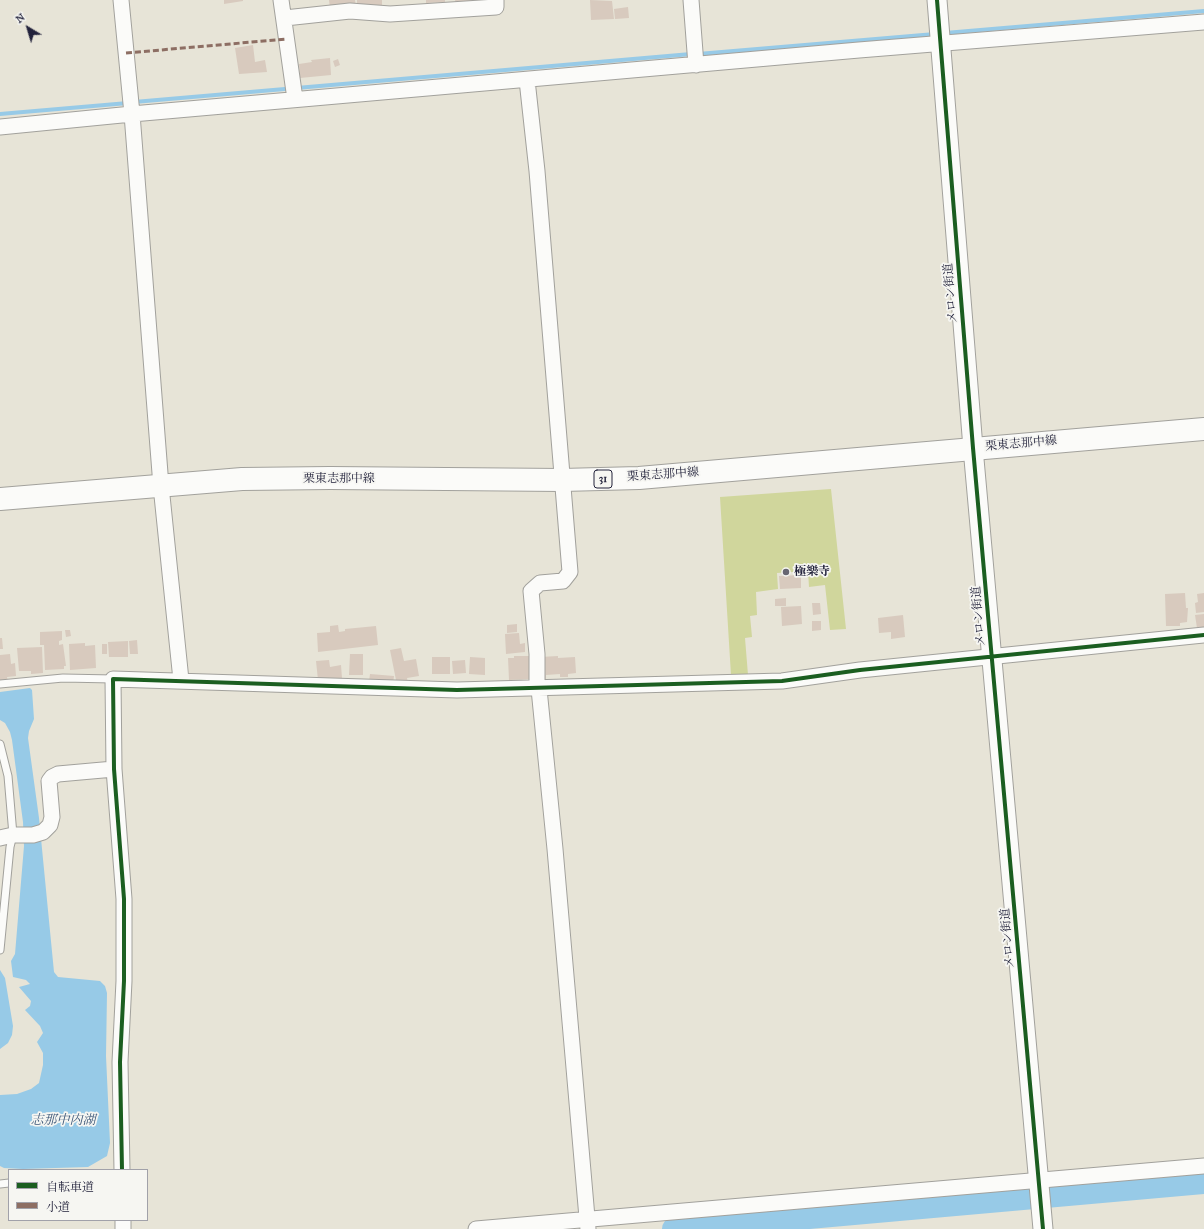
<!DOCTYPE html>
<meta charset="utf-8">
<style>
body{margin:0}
#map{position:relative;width:1204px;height:1229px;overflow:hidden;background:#e7e4d7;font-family:"IM FELL French Canon","Noto Serif JP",serif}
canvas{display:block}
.legend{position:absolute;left:8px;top:1169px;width:140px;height:52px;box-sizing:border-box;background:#f6f6f2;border:1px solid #a1a1a9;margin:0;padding:5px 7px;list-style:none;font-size:12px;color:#22223b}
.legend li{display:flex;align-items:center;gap:8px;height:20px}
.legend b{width:20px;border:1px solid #a1a1a9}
.north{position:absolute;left:8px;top:8px;width:40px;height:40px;-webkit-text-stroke:3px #f6f6f2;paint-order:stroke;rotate:322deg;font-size:11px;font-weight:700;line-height:16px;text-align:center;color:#22223b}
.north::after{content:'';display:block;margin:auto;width:14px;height:18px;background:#22223b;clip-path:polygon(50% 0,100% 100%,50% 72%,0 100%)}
</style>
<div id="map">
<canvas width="1204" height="1229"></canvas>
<ul class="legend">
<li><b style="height:5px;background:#1b5e20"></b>自転車道</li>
<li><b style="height:5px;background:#8d6e63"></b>小道</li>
</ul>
<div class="north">N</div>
</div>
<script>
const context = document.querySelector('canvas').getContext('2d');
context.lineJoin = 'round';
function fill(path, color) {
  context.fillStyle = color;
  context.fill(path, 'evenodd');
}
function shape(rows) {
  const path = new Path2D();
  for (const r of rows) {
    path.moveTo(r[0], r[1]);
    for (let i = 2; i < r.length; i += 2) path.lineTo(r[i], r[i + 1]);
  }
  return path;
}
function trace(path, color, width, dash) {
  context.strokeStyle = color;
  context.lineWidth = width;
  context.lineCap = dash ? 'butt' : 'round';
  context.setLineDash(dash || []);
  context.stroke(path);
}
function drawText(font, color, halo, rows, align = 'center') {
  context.font = font + ' "IM FELL French Canon","Noto Serif JP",serif';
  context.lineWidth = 3.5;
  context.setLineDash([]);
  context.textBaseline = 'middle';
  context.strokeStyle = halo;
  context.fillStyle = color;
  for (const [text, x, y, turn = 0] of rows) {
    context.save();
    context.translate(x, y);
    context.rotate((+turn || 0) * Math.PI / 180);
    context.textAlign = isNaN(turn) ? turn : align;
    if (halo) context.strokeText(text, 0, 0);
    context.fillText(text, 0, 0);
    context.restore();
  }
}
fill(shape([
 [831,489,846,629,830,630,825,585,809,587,808,571,777,573,778,589,756,592,757,615,750,616,752,637,745,638,748,675,731,675,720,497]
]), '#d0d69c');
fill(shape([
 [30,688,32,690,34,719,29,731,28,738,39,818,54,972,58,977,100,981,105,986,107,993,106,1056,110,1143,107,1156,88,1167,23,1169,4,1168,0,1166,0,1095,17,1094,31,1089,39,1083,43,1065,43,1053,37,1042,43,1033,40,1026,25,1010,30,1006,31,1001,19,987,30,984,26,980,13,977,11,961,15,954,24,846,23,822,12,740,10,732,5,723,0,720,0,692],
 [0,970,5,978,13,1026,12,1035,8,1043,0,1049]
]), '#97cae7');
trace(shape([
 [945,33,1204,11],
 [698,54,935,34],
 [134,102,691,54],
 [0,114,128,103]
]), '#97cae7', 4);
trace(shape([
 [674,1229,1204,1182]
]), '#97cae7', 24);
fill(shape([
 [224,0,243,0,243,1,224,4],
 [329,0,355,0,356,6,330,8],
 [357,0,382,0,382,6,357,7],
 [426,0,445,0,445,2,426,3],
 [455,0,478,0,478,2,456,3],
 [590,0,612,1,614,19,591,20],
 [628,7,629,18,615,19,614,9],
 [253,45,255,62,265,60,267,72,239,74,235,48],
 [330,58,331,75,300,78,299,64,312,62,311,60],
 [338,59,340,65,335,67,333,61],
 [801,575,801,588,780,589,779,576],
 [1185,593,1186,608,1188,608,1187,622,1180,623,1180,626,1166,626,1165,594],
 [1204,593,1204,612,1196,613,1195,603,1198,602,1197,594],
 [786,598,786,606,775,606,775,599],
 [812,603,820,603,821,614,813,615],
 [801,606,802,624,782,626,781,607],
 [1204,614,1204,628,1197,628,1195,615],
 [903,615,905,637,891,639,891,632,879,633,878,618],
 [812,621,821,621,821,630,812,631],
 [517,624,517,632,507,633,507,625],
 [338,625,339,632,345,631,345,629,376,626,378,645,318,652,317,633,330,632,330,626],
 [65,630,70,630,71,636,66,637],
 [62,631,62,640,59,641,59,645,63,644,66,666,64,666,64,669,45,670,44,645,40,645,40,632],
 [519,633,520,644,525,643,525,652,506,654,505,634],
 [0,638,2,638,3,649,0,649],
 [137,640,138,654,130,654,129,641],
 [128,641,128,657,109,657,108,642],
 [85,643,85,646,95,645,96,668,70,670,69,644],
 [102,644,107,644,107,654,102,654],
 [42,647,43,673,31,674,31,671,19,671,17,648],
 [401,648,404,661,416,659,419,676,407,678,408,683,397,685,390,650],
 [10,654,11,664,15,663,16,676,7,677,8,682,0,683,0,655],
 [350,654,363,654,363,675,349,675],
 [514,656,531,656,531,661,529,661,529,679,509,680,508,658,514,658],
 [558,656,558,658,575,657,576,673,568,674,568,677,560,677,560,674,546,675,546,682,542,682,540,657],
 [432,657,450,657,450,674,432,674],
 [470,657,485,658,485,675,469,674],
 [329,660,330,667,341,665,342,678,318,680,316,661],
 [465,660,466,673,453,674,452,661],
 [370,674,394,676,393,684,369,682]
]), '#d8cabe');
const service = shape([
 [0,684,63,678,113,679],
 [0,744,8,776,13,835,10,847,0,950],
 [0,1184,9,1183]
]);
const minor = shape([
 [121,0,132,114,161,486,181,680],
 [281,0,295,99],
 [691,0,696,65],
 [285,18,350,11,390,14,496,7,496,0],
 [527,80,537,171,570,572,563,581,540,583,531,591,537,654,537,681,539,689,555,849,588,1229],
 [0,127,132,114,859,50,1204,22],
 [0,838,13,835,33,835,43,832,50,825,52,817,49,781,52,777,58,774,114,769],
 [122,1170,120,1062,124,981,124,899,114,769,113,679,457,690,782,681,860,670,1204,635],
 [123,1220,123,1229],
 [476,1229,1204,1166]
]);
const tertiary = shape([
 [937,0,973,448,1043,1229]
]);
const primary = shape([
 [0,499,242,479,330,478,562,480,639,478,1204,429]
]);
trace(service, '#a2a19c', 9);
trace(minor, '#a2a19c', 17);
trace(tertiary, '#a2a19c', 21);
trace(primary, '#a2a19c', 24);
trace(service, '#fbfbf9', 7);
trace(minor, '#fbfbf9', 15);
trace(tertiary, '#fbfbf9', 19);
trace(primary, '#fbfbf9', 22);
trace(shape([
 [126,53,287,39]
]), '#8d6e63', 3, [6, 3]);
trace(shape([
 [937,0,973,448,1043,1229],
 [122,1170,120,1062,124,981,124,899,114,769,113,679,457,690,782,681,860,670,1204,635]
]), '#1b5e20', 4);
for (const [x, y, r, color] of [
 [786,572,4,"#676672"]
]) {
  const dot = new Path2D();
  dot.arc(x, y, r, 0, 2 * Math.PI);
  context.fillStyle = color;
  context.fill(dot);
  trace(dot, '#f6f6f2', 1.5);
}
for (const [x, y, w] of [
 [603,479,18]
]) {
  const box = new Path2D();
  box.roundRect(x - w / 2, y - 9, w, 18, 3);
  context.fillStyle = '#f6f6f2';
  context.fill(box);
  trace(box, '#22223b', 1);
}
drawText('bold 11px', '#22223b', null, [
 ["31",603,479]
]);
drawText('12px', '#22223b', '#f6f6f2', [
 ["メロン街道",951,293,-95],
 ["栗東志那中線",1021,444,-5],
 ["栗東志那中線",663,475,-4],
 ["栗東志那中線",339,479],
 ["メロン街道",979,616,-95],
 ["メロン街道",1008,938,-95]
]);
drawText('bold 12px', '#22223b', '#f6f6f2', [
 ["極樂寺",794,572]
], 'left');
drawText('italic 13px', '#3f597a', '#f6f6f2', [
 ["志那中内湖",63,1121]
]);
</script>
